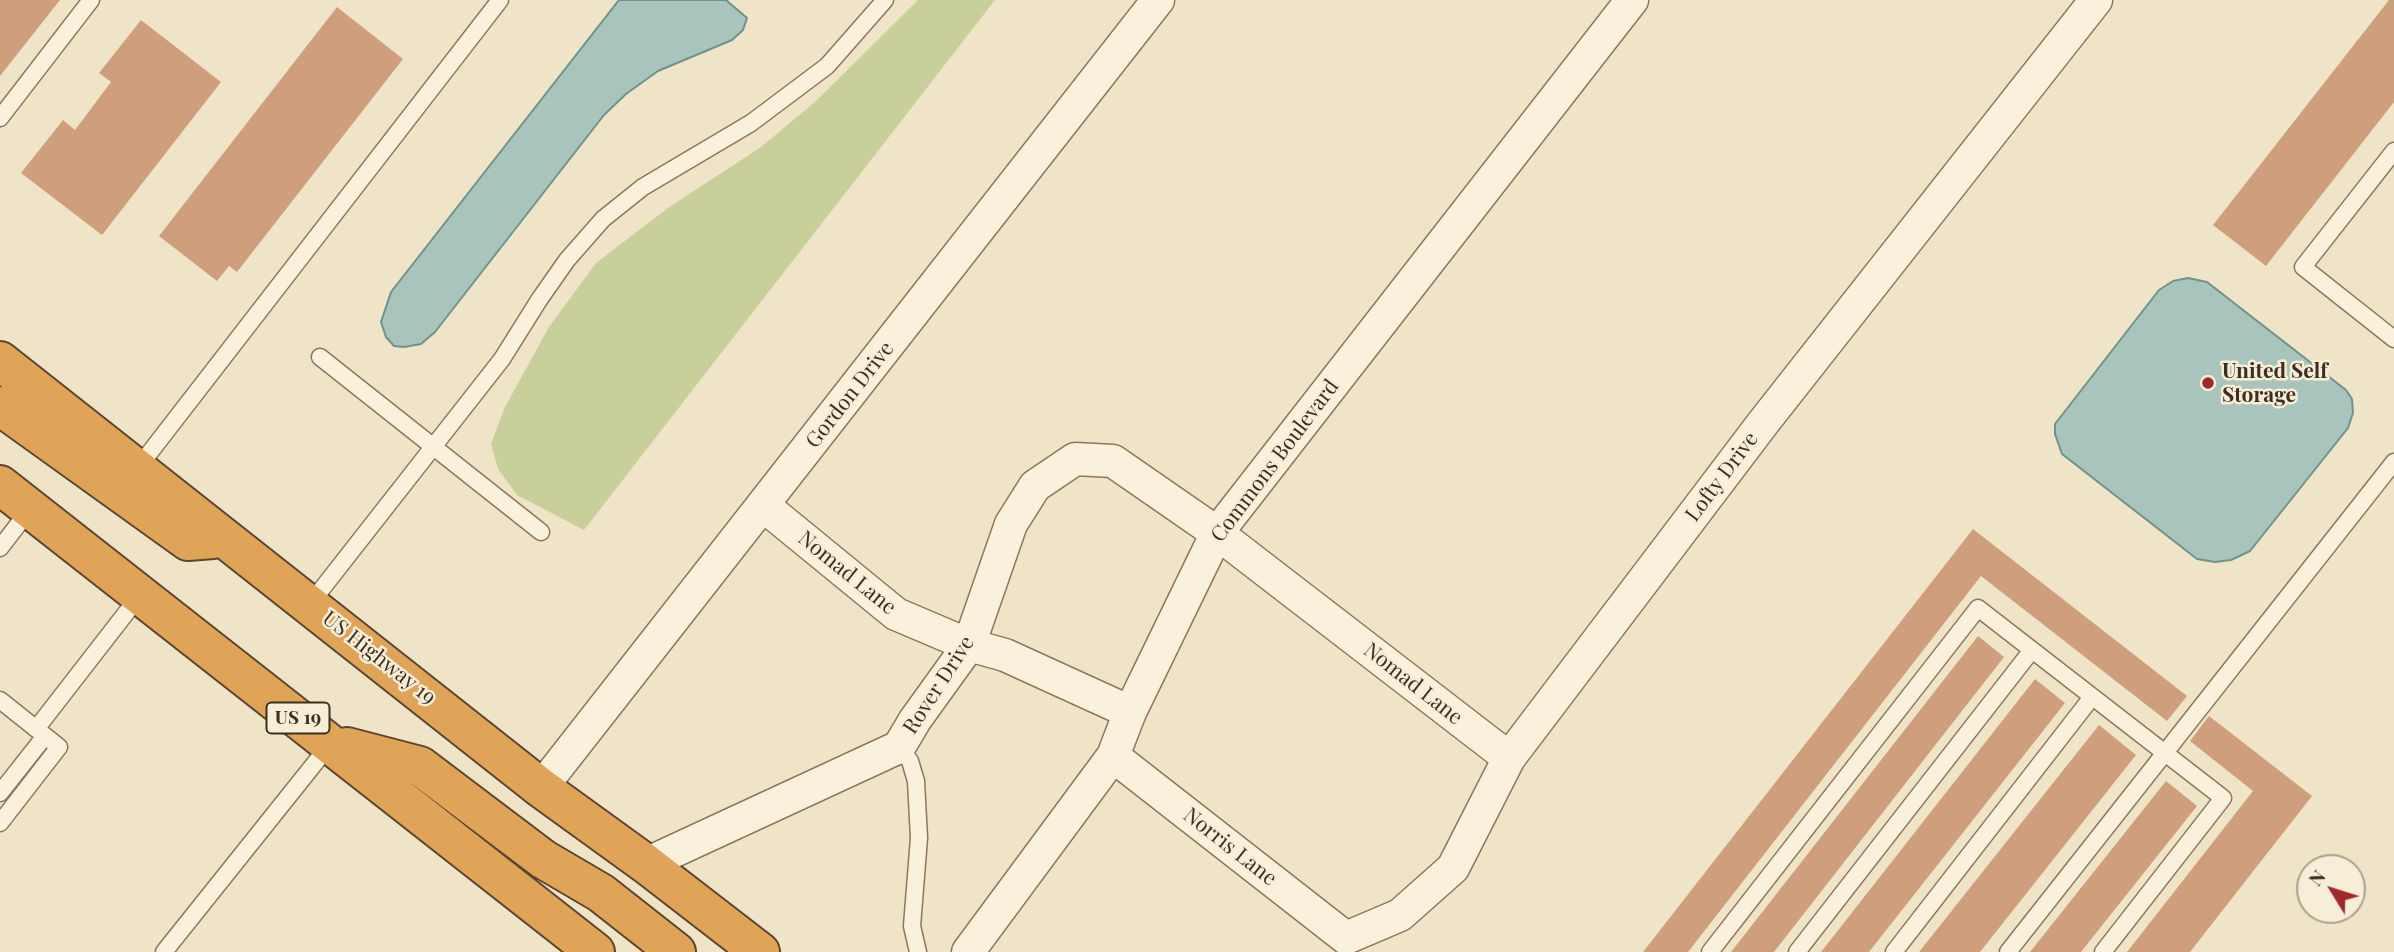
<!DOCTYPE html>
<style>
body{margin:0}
#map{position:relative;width:2394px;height:952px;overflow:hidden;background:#f0e4c8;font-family:"Playfair Display",serif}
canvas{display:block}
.north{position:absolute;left:2296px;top:854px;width:70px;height:70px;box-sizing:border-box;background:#f7eed8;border:2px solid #ada18e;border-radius:50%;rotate:308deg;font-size:19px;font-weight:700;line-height:28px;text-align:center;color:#3d2e20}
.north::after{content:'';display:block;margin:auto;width:24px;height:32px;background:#9e2a2b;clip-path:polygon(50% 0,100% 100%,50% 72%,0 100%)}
</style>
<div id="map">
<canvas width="2394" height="952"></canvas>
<div class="north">N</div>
</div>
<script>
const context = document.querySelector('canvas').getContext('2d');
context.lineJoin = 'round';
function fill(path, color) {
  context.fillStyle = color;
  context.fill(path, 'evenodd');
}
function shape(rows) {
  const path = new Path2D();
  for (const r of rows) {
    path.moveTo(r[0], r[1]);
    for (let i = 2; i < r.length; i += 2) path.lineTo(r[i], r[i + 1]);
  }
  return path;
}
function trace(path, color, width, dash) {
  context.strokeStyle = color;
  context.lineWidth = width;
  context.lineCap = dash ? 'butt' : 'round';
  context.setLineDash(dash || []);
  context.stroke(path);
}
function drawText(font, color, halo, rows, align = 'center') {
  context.font = font + ' "Playfair Display",serif';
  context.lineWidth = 5;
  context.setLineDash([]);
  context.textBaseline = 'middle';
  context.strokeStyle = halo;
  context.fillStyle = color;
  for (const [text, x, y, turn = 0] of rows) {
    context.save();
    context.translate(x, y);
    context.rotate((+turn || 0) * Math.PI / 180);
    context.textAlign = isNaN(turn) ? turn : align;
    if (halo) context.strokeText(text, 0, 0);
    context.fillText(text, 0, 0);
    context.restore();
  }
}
fill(shape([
 [918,0,995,0,584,530,517,495,498,469,491,444,505,407,549,327,596,263,668,208,761,147,815,102]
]), '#c9cf9b');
const water = shape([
 [619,0,726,0,747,18,743,30,732,40,658,71,626,94,604,115,435,332,421,344,404,347,394,346,386,337,381,322,391,292,619,0],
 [2188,278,2207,282,2346,390,2352,399,2353,413,2348,428,2250,551,2231,560,2215,562,2197,559,2062,454,2055,434,2055,424,2159,290,2173,281,2188,278]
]);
fill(water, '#a9c4bc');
trace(water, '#6f938a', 2);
fill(shape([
 [0,0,60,0,0,76],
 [2389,0,2394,0,2394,102,2266,266,2213,225],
 [337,7,403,59,237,272,229,266,217,281,159,236],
 [141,20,221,82,102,235,21,173,63,120,75,130,111,82,99,73],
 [1973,529,2187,696,2167,721,1981,576,1688,952,1643,952],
 [1978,636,2004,657,1774,952,1731,952],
 [2035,679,2065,703,1869,952,1821,952],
 [2209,716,2312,796,2190,952,2127,952,2253,791,2190,741],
 [2099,725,2136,755,1980,952,1919,952],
 [2166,781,2197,806,2081,952,2030,952]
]), '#cf9f7d');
const lane = shape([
 [0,118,91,0],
 [2394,151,2303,267,2394,339],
 [320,357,541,532],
 [137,469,500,0],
 [0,548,30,509],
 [310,604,502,359,539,300,567,260,603,219,643,187,751,123,827,66,885,0],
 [0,700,59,747,0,823],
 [36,729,140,595],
 [899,747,910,761,916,781,919,838,912,926,918,952],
 [0,793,45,736],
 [164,952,331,743],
 [1710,952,1978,608,2223,798,2103,952],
 [1797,952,2032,650],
 [1894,952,2092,697],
 [2008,952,2394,462]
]);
const street = shape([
 [764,506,896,614,969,645,1005,655,1130,712],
 [1113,756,1346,938,1400,915,1453,868,1509,758,1763,423,2096,0],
 [541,788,1158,0],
 [646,864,899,747,915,720,969,645,1011,524,1035,486,1075,459,1113,461,1217,533,1509,758],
 [968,952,1113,756,1130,712,1217,533,1632,0]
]);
const highway = shape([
 [0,361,541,788,646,864,760,952],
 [0,406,188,541,213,539],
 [0,485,595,952],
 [347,747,420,766,543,859,601,893,676,952]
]);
trace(lane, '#8d765c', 19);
trace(street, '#8d765c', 35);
trace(highway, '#5b4430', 42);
trace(lane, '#faf1dc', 16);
trace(street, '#faf1dc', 32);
trace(highway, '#e0a458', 38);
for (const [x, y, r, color] of [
 [2208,383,7,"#9e2a2b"]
]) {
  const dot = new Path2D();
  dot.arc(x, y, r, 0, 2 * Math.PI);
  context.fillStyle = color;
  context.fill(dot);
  trace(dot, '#f7eed8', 2.5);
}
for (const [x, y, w] of [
 [298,718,63]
]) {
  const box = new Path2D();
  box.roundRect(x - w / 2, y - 15.5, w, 31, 5);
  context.fillStyle = '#f7eed8';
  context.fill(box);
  trace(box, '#3d2e20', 2);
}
drawText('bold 19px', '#3d2e20', null, [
 ["US 19",298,718]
]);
drawText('bold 21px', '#3d2e20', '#f7eed8', [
 ["United Self",2222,371],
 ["Storage",2222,395]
], 'left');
drawText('21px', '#3d2e20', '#f7eed8', [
 ["Gordon Drive",850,395,-52],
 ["Commons Boulevard",1275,461,-53],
 ["Lofty Drive",1722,477,-53],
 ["Nomad Lane",847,573,39],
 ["US Highway 19",379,658,38],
 ["Nomad Lane",1413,684,38],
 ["Rover Drive",939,685,-57],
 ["Norris Lane",1230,847,38]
]);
</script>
